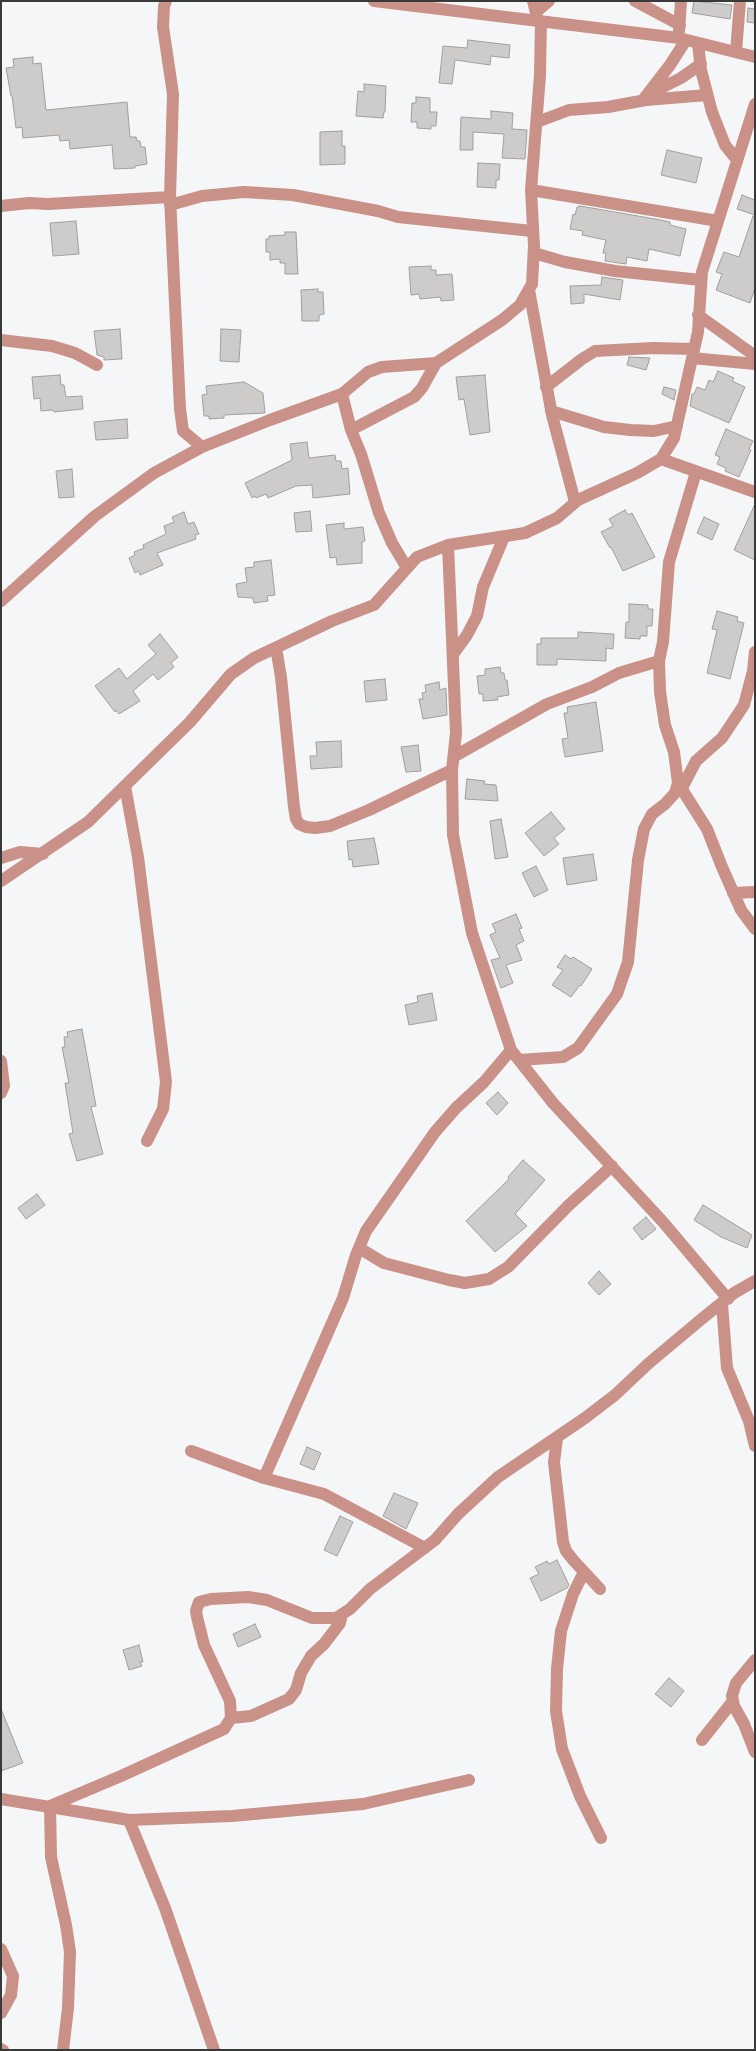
<!DOCTYPE html>
<style>
body{margin:0}
#map{position:relative;width:756px;height:2051px;overflow:hidden;background:#f5f6f8;font-family:"Exo 2",sans-serif}
canvas{display:block}
.frame{position:absolute;inset:0;border:2px solid #383939;pointer-events:none}
</style>
<div id="map">
<canvas width="756" height="2051"></canvas>
<div class="frame"></div>
</div>
<script>
const context = document.querySelector('canvas').getContext('2d');
context.lineJoin = 'round';
function fill(path, color) {
  context.fillStyle = color;
  context.fill(path, 'evenodd');
}
function shape(rows) {
  const path = new Path2D();
  for (const r of rows) {
    path.moveTo(r[0], r[1]);
    for (let i = 2; i < r.length; i += 2) path.lineTo(r[i], r[i + 1]);
  }
  return path;
}
function trace(path, color, width, dash) {
  context.strokeStyle = color;
  context.lineWidth = width;
  context.lineCap = dash ? 'butt' : 'round';
  context.setLineDash(dash || []);
  context.stroke(path);
}
const building = shape([
 [694,1,732,5,730,19,692,13,694,1],
 [748,8,755,9,755,23,747,22,748,8],
 [468,40,510,45,509,58,491,56,490,65,455,60,452,84,439,83,443,46,467,48,468,40],
 [33,57,33,64,41,63,46,110,127,102,130,137,136,137,137,141,140,141,141,147,145,147,147,164,135,166,135,168,114,169,112,145,70,149,69,140,60,141,59,135,23,138,22,127,16,128,12,96,11,96,6,68,14,67,13,59,33,57],
 [364,84,386,86,385,112,384,112,383,118,356,116,358,91,364,92,364,84],
 [416,97,430,98,430,112,437,112,436,126,431,126,431,129,417,128,417,122,411,122,412,103,416,103,416,97],
 [491,111,513,113,512,129,527,130,525,159,502,158,504,134,473,132,473,150,460,150,461,117,491,119,491,111],
 [342,131,342,146,345,146,345,164,320,165,320,132,342,131],
 [667,150,702,158,696,183,661,175,667,150],
 [478,163,500,164,499,180,496,180,496,188,477,187,478,163],
 [742,195,755,200,755,215,737,209,742,195],
 [580,206,661,220,670,222,670,225,686,229,680,256,649,249,647,261,627,257,626,264,605,261,606,253,603,253,606,240,582,235,583,231,570,229,573,214,575,215,577,207,580,206],
 [753,216,755,217,755,288,750,303,716,290,722,274,716,272,724,252,739,257,753,216],
 [76,221,79,254,53,256,50,223,76,221],
 [285,232,296,232,298,274,285,274,285,263,280,263,280,259,270,260,270,252,266,252,266,239,269,239,269,236,285,235,285,232],
 [431,266,431,270,436,270,436,275,452,274,454,300,441,301,440,297,420,299,419,294,411,295,409,267,431,266],
 [602,277,623,280,620,300,584,294,584,303,571,304,570,286,601,285,602,277],
 [318,289,318,292,323,292,324,314,319,315,319,321,302,321,301,290,318,289],
 [120,329,122,359,104,360,104,357,97,355,94,331,120,329],
 [221,329,241,330,239,362,220,361,221,329],
 [629,357,650,358,646,370,627,365,629,357],
 [718,371,734,378,732,381,745,387,729,423,690,406,692,394,694,394,697,387,705,390,709,380,713,382,718,371],
 [60,375,61,385,64,385,66,397,82,396,83,409,54,412,53,410,41,411,40,398,34,399,32,377,60,375],
 [485,375,490,432,470,435,464,399,459,400,456,377,485,375],
 [244,382,263,393,265,413,224,415,224,418,209,419,209,416,204,416,202,395,207,394,206,386,244,382],
 [664,387,676,390,674,400,662,394,664,387],
 [127,419,128,438,96,440,94,422,127,419],
 [726,429,753,441,749,449,751,450,739,477,725,471,726,468,717,464,720,457,715,455,726,429],
 [307,442,309,458,335,455,336,461,341,461,342,469,348,468,350,494,313,498,312,485,296,486,268,498,266,494,256,498,255,496,252,498,245,483,292,460,290,444,307,442],
 [72,469,74,497,59,498,56,471,72,469],
 [755,504,755,560,734,550,755,504],
 [625,510,628,515,632,513,655,557,623,571,611,547,610,548,601,532,613,526,609,519,625,510],
 [310,511,312,531,296,532,294,513,310,511],
 [184,512,188,524,194,522,199,534,195,535,196,539,157,553,163,565,140,575,139,571,135,573,129,558,135,555,134,552,144,548,143,545,166,534,164,526,174,522,172,517,184,512],
 [704,517,719,524,712,540,697,533,704,517],
 [344,523,344,529,363,527,365,541,362,542,362,563,337,565,336,557,330,558,326,525,344,523],
 [271,560,275,595,267,596,268,601,254,603,253,598,238,597,236,584,247,582,245,568,254,567,254,562,271,560],
 [629,604,648,605,648,609,653,609,652,626,647,626,647,636,640,636,640,639,625,638,626,622,629,622,629,604],
 [717,611,738,617,737,621,744,623,730,679,707,673,717,630,712,629,717,611],
 [578,632,614,634,613,649,606,648,606,661,557,659,557,665,537,665,537,644,541,644,541,638,578,638,578,632],
 [160,634,178,657,171,663,174,667,158,680,153,674,133,691,140,701,119,714,116,710,115,712,95,686,119,668,127,679,156,654,148,645,160,634],
 [500,667,501,673,504,673,505,680,507,680,509,695,497,697,498,700,483,701,483,694,479,694,477,676,485,675,485,669,500,667],
 [385,679,387,700,366,702,364,681,385,679],
 [439,682,440,690,446,688,447,715,423,719,419,699,423,699,422,693,426,692,425,685,439,682],
 [596,702,603,751,565,757,562,739,568,738,564,713,568,713,567,707,596,702],
 [341,741,342,767,311,769,310,756,317,756,316,742,341,741],
 [418,745,421,771,406,772,401,747,418,745],
 [467,779,485,781,484,784,496,785,498,801,465,799,467,779],
 [551,812,565,829,554,838,559,844,544,856,525,833,551,812],
 [501,819,508,857,495,859,490,821,501,819],
 [374,838,379,864,353,867,352,859,349,860,347,841,374,838],
 [593,854,597,880,567,885,563,858,593,854],
 [536,866,548,890,534,897,522,873,536,866],
 [516,914,522,928,519,929,524,941,516,945,522,960,506,965,513,983,501,988,491,960,500,958,490,935,496,932,492,924,516,914],
 [565,955,571,959,573,957,592,969,581,986,580,985,571,997,552,985,563,970,557,967,565,955],
 [432,993,437,1020,409,1025,405,1005,418,1002,417,996,432,993],
 [82,1029,96,1106,91,1107,103,1154,77,1161,69,1134,73,1133,65,1083,69,1083,62,1047,65,1047,64,1037,68,1037,67,1032,82,1029],
 [498,1092,508,1103,497,1115,486,1103,498,1092],
 [523,1160,545,1180,515,1214,527,1226,495,1252,466,1221,509,1179,508,1177,523,1160],
 [37,1194,45,1205,26,1219,18,1208,37,1194],
 [703,1205,752,1235,747,1248,721,1237,694,1220,703,1205],
 [646,1217,656,1229,642,1240,633,1228,646,1217],
 [599,1271,611,1284,599,1295,588,1283,599,1271],
 [307,1447,321,1453,314,1470,300,1464,307,1447],
 [394,1493,418,1503,406,1529,383,1516,394,1493],
 [340,1516,353,1522,337,1556,324,1550,340,1516],
 [557,1560,569,1585,567,1588,541,1601,530,1578,539,1574,535,1567,547,1561,549,1564,557,1560],
 [255,1624,261,1637,238,1647,233,1634,255,1624],
 [139,1645,143,1662,140,1662,142,1666,129,1670,123,1650,139,1645],
 [669,1678,684,1691,671,1707,655,1694,669,1678],
 [1,1709,23,1763,1,1771,1,1709]
]);
fill(building, '#cdccca');
trace(building, '#a19f9e', 1);
trace(shape([
 [166,1,164,6,163,27,173,94,170,197,180,409,183,431,202,447],
 [374,1,679,38,755,57],
 [533,1,538,21],
 [635,1,680,25],
 [536,12,549,1],
 [679,31,681,1],
 [698,43,701,70,712,112,725,145,737,160],
 [736,52,740,1],
 [652,90,663,87,681,78,701,64],
 [643,100,670,65,686,40],
 [537,122,569,110,608,107,646,100,707,95],
 [531,190,718,221],
 [170,205,202,196,244,192,293,195,378,211,398,217,532,231],
 [1,206,29,203,48,204,170,197],
 [534,253,565,262,615,271,701,280],
 [529,290,552,415,575,502],
 [698,315,755,356],
 [1,340,52,346,75,353,97,365],
 [692,358,755,364],
 [546,387,582,359,595,351,653,348,694,349],
 [342,394,351,430,361,454,379,513,392,543,407,568],
 [551,411,604,427,630,430,654,431,677,426],
 [351,430,414,397,422,388,436,363],
 [661,459,755,492],
 [448,545,456,733,452,770,453,835,472,933,511,1050,553,1103,663,1222,728,1299],
 [1,601,95,516,154,473,202,447,270,420,342,394,368,372,382,367,436,363,502,320,520,305,532,284,534,246,531,190,540,75,541,21],
 [276,648,281,677,294,807,296,819,299,824,306,827,315,828,330,826,369,810,452,770],
 [454,653,467,635,477,616,483,587,504,537],
 [455,756,547,704,592,687,619,673,659,661],
 [678,783,707,829,722,867,741,910,755,929],
 [125,786,138,857,166,1082,163,1109,147,1141],
 [682,788,696,761,722,738,744,705,753,671,755,652],
 [1,858,20,852,43,854],
 [1,881,88,822,190,722,231,674,254,658,332,621,374,605,417,557,448,545,525,533,557,518,578,500,637,473,661,459,674,438,698,332,702,272,755,104],
 [733,893,755,892],
 [519,1060,563,1057,578,1048,617,994,628,962,638,860,644,829,652,814,665,804,675,793,678,783,674,752,665,725,660,692,659,661,663,642,669,562,696,472],
 [1,1061,4,1086,1,1093],
 [359,1248,384,1263,449,1280,465,1283,489,1279,508,1267,569,1205,612,1166],
 [722,1304,727,1368,749,1421,755,1446],
 [557,1438,554,1462,563,1542,566,1551,574,1561,600,1589],
 [191,1451,264,1478,324,1494,425,1548],
 [264,1478,343,1298,356,1255,366,1231,435,1132,456,1108,484,1082,511,1050],
 [584,1572,573,1594,561,1631,557,1669,556,1711,562,1749,580,1796,601,1838],
 [755,1660,736,1683,732,1696,734,1706,744,1724,755,1752],
 [231,1718,251,1716,289,1699,296,1690,301,1673,311,1656,324,1644,340,1623,342,1614],
 [702,1740,733,1701],
 [1,1799,129,1820,232,1816,363,1804,469,1780],
 [129,1820,165,1908,214,2050],
 [1,1949,13,1976,11,1995,1,2013],
 [1,2049,3,2050],
 [63,2050,68,2008,70,1952,66,1925,51,1857,50,1806,121,1776,224,1729,231,1718,230,1701,204,1645,197,1617,196,1611,199,1602,211,1599,248,1597,267,1600,312,1618,336,1618,350,1609,370,1589,435,1540,458,1514,498,1477,585,1418,615,1395,649,1363,704,1317,734,1293,755,1281]
]), '#c99188', 12);
</script>
